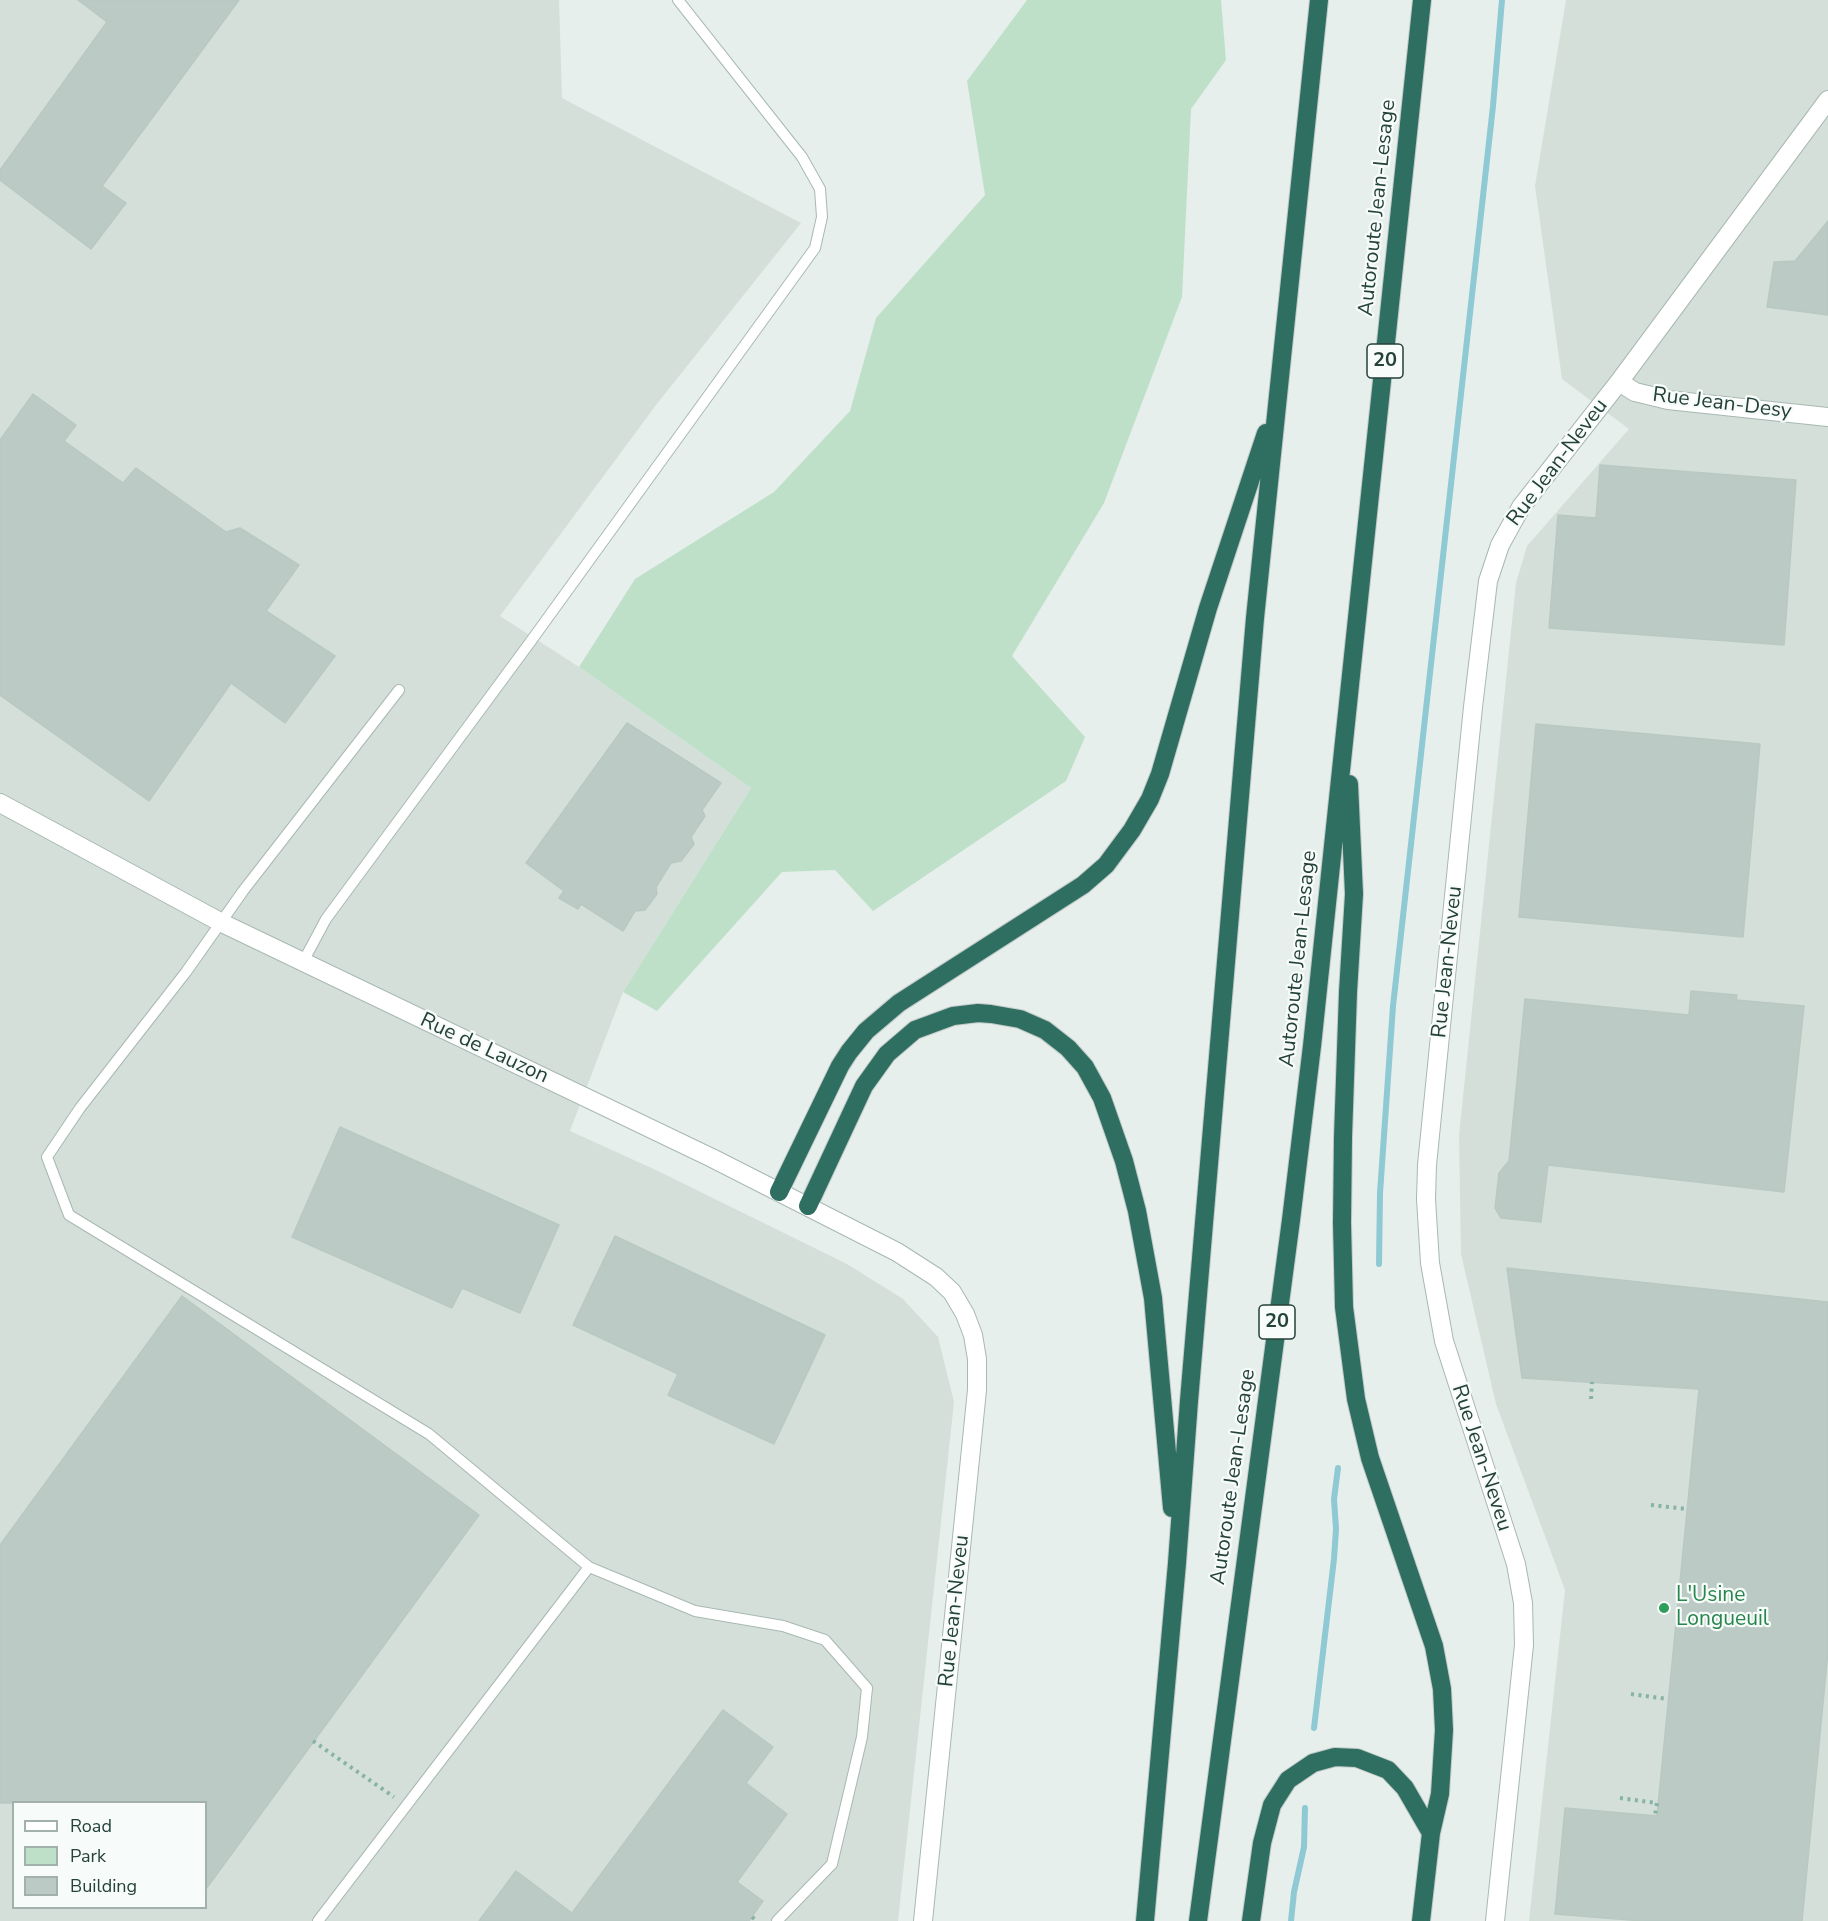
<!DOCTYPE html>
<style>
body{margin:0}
#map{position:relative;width:1828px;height:1921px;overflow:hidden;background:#e6efeb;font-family:"Nunito Sans",sans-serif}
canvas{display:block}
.legend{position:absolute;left:12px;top:1801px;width:195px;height:108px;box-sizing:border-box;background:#f7fbf9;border:2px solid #a3b1ad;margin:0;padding:8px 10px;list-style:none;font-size:18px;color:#24423a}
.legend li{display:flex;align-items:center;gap:12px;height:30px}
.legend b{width:30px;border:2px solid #a3b1ad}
</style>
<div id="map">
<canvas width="1828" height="1921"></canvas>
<ul class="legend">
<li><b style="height:8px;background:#fff"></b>Road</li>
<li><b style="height:16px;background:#bfe0c8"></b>Park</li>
<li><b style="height:16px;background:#bbcac4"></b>Building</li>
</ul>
</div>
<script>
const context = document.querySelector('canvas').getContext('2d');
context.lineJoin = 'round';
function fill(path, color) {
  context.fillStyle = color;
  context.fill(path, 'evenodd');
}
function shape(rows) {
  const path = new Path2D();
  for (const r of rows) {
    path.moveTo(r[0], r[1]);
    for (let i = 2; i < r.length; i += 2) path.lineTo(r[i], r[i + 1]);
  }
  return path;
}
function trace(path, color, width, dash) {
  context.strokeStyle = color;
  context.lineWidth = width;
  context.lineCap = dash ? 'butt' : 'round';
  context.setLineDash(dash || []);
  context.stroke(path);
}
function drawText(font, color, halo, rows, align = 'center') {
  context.font = font + ' "Nunito Sans",sans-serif';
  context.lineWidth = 4.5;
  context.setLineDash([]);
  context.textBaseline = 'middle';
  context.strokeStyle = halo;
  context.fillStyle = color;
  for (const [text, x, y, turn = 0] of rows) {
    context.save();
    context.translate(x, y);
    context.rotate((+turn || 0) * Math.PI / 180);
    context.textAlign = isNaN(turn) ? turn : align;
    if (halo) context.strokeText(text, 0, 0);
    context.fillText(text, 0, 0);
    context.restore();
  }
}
fill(shape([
 [0,0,559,0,562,98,801,223,656,405,500,616,579,667,751,788,623,992,570,1131,658,1171,847,1264,903,1299,938,1337,954,1402,898,1921,0,1921],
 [14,1802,206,1802,206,1908,14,1908],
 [1566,0,1828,0,1828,1921,1529,1921,1565,1590,1496,1404,1461,1254,1459,1136,1516,583,1527,546,1629,429,1562,379,1535,186]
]), '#d4dfda');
fill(shape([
 [1027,0,1221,0,1226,60,1191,109,1182,297,1104,503,1012,656,1085,737,1066,781,873,911,835,870,782,872,657,1011,623,992,751,788,579,667,635,579,774,492,850,411,876,318,985,195,967,81]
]), '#bfe0c8');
trace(shape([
 [1379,1264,1380,1193,1393,1006,1493,106,1502,0],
 [1314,1728,1334,1559,1336,1529,1334,1499,1338,1468],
 [1291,1921,1294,1892,1304,1847,1305,1808]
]), '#8ec9d4', 6);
const building = shape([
 [78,0,239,0,102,186,126,203,91,249,0,180,0,170,107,22,78,0],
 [1828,221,1828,315,1767,307,1774,262,1795,261,1828,221],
 [33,394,76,425,64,441,123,483,136,468,226,532,240,528,299,565,266,611,335,656,285,723,231,683,149,801,0,695,0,440,33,394],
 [1600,465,1796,480,1784,645,1549,628,1558,515,1596,518,1600,465],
 [627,723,721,783,702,810,705,816,691,837,694,844,681,861,671,863,656,887,657,894,645,910,635,911,623,931,581,904,578,909,559,898,564,891,526,863,627,723],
 [1536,724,1760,744,1743,937,1519,917,1536,724],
 [1691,991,1737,995,1736,1000,1804,1006,1784,1192,1548,1165,1541,1222,1501,1218,1495,1208,1499,1173,1509,1161,1525,999,1689,1015,1691,991],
 [340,1127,559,1225,520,1313,462,1288,452,1308,292,1237,340,1127],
 [615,1236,825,1335,774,1444,668,1395,678,1374,573,1325,615,1236],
 [1507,1268,1828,1302,1828,1651,1802,1921,1642,1921,1555,1914,1565,1808,1657,1816,1699,1389,1522,1378,1507,1268],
 [182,1296,479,1515,206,1889,206,1803,0,1803,0,1545,182,1296],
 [723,1710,773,1747,746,1783,787,1814,737,1882,763,1901,749,1921,479,1921,516,1871,572,1913,723,1710]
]);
fill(building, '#bbcac4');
trace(building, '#b8c9c2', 1.5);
const service = shape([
 [399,690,243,891,186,972,80,1108,47,1157,69,1215,429,1434,589,1567,695,1611,783,1626,825,1640,867,1688,862,1737,832,1864,777,1921],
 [303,962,326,919,531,641,815,248,822,217,820,189,802,157,678,0],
 [318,1921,589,1567]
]);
const minor = shape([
 [1619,382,1635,392,1668,400,1828,417],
 [1495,1921,1524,1645,1523,1603,1516,1564,1444,1341,1430,1263,1426,1199,1427,1165,1473,707,1488,581,1500,545,1521,507,1619,382,1828,100]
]);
const tertiary = shape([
 [0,803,222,923,712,1158,897,1252,936,1277,952,1292,965,1314,973,1335,977,1359,977,1390,923,1921]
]);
const motorway = shape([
 [1349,784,1354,894,1348,992,1343,1137,1342,1223,1344,1307,1356,1399,1370,1458,1434,1646,1442,1689,1444,1730,1440,1794,1431,1833,1421,1921],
 [779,1192,840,1066,849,1052,866,1031,899,1003,1083,885,1106,865,1132,830,1150,799,1160,774,1208,608,1266,433],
 [808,1206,864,1086,887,1054,915,1030,953,1016,978,1013,991,1014,1020,1019,1045,1030,1068,1048,1085,1067,1102,1098,1124,1161,1137,1211,1153,1298,1172,1508],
 [1145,1921,1177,1563,1189,1401,1255,618,1319,0],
 [1198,1921,1291,1220,1312,1046,1422,0],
 [1251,1921,1262,1843,1272,1805,1288,1780,1313,1763,1335,1757,1357,1758,1388,1770,1405,1788,1431,1833]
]);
trace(service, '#a8b8b2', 12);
trace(minor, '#a8b8b2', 20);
trace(tertiary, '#a8b8b2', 20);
trace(motorway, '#c2cac8', 20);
trace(shape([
 [1591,1399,1592,1382],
 [1651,1505,1687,1509],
 [1631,1694,1668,1699],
 [313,1741,394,1797],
 [1620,1798,1657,1803,1655,1816],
 [752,1917,757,1921]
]), '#86b3a5', 4, [3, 4.5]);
trace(service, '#fff', 10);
trace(minor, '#fff', 18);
trace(tertiary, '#fff', 18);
trace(motorway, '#2f6f62', 18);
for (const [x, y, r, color] of [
 [1664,1608,6,"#2e9e5b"]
]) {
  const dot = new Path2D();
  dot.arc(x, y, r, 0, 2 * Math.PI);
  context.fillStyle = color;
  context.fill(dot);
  trace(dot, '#f7fbf9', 2);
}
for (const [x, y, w] of [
 [1385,361,36],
 [1277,1322,36]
]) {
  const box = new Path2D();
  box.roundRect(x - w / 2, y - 17, w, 34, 4.5);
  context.fillStyle = '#f7fbf9';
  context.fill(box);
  trace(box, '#24423a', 1.5);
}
drawText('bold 20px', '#24423a', null, [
 ["20",1385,361],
 ["20",1277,1322]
]);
drawText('21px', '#24423a', '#f7fbf9', [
 ["Autoroute Jean-Lesage",1378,208,-84],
 ["Rue Jean-Desy",1722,404,7],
 ["Rue Jean-Neveu",1558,463,-53],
 ["Autoroute Jean-Lesage",1299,959,-84],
 ["Rue Jean-Neveu",1448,962,-84],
 ["Rue de Lauzon",484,1049,25],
 ["Rue Jean-Neveu",1481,1458,72],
 ["Autoroute Jean-Lesage",1234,1477,-82],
 ["Rue Jean-Neveu",955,1611,-84]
]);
drawText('21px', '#27864d', '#f7fbf9', [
 ["L'Usine",1676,1596],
 ["Longueuil",1676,1620]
], 'left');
</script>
